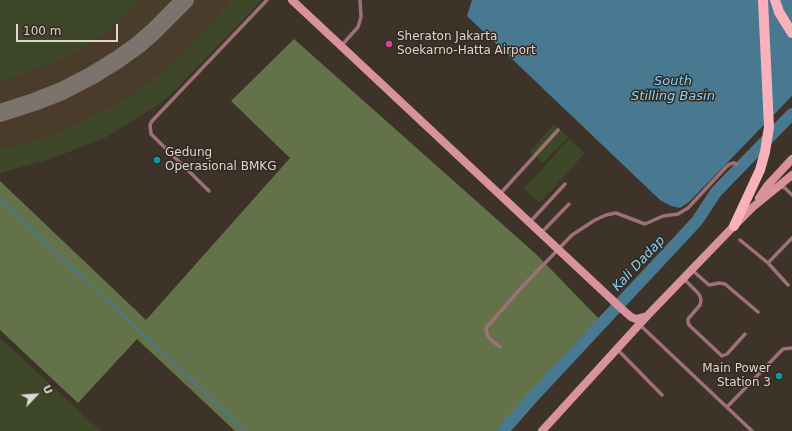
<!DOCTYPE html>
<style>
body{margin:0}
#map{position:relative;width:792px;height:431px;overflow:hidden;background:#3d3329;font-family:"DejaVu Sans",sans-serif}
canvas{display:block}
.north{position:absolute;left:16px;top:375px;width:40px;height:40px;-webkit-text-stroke:3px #33291f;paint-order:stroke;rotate:65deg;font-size:11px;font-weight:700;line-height:16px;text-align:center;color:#ded7d1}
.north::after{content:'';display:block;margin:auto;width:14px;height:18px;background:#ded7d1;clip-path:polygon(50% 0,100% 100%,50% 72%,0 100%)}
.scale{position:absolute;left:16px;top:24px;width:102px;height:18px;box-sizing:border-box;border:2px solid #ded7d1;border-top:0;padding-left:5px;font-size:12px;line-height:14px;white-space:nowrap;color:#ded7d1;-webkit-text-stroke:3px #33291f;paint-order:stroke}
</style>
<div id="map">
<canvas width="792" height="431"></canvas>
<div class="north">U</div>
<div class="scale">100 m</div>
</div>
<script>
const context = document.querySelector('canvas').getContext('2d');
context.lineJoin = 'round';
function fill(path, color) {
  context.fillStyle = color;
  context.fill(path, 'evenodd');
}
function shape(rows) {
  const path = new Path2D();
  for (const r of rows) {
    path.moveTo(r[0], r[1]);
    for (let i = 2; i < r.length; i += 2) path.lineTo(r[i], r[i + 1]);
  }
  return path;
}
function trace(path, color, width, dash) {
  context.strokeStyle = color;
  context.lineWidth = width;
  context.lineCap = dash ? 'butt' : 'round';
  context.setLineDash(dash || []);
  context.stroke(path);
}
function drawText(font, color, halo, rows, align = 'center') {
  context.font = font + ' "DejaVu Sans",sans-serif';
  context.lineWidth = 3;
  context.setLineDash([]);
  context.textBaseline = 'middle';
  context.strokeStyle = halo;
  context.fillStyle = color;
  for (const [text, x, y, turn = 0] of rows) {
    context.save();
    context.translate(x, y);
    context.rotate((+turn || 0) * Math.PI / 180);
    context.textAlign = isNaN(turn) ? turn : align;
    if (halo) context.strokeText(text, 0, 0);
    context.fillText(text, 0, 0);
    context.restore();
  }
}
fill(shape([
 [117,0,262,0,169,96,156,106,106,137,53,158,0,173,0,66]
]), '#4a3b2b');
fill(shape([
 [0,0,139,0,125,15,103,34,79,49,50,64,0,82],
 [233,0,262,0,169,96,156,106,106,137,53,158,0,173,0,150,46,137,74,125,104,111,132,94,150,81,174,62],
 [554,124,568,137,543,163,530,151],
 [569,139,585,153,540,203,524,189],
 [0,338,101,431,0,431]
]), '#3e4829');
fill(shape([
 [294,39,537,255,600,320,497,431,235,431,137,339,78,403,0,330,0,181,146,320,290,158,231,101]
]), '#647249');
fill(shape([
 [472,0,792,0,792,96,689,202,680,208,671,206,660,200,467,16]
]), '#497990');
trace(shape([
 [0,199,245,431]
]), '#497990', 2);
trace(shape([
 [503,431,532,398,697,221,716,192,792,114]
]), '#497990', 12);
trace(shape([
 [0,113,34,102,62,91,91,76,117,60,138,45,154,31,185,0]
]), '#7c746c', 18);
trace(shape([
 [342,45,358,27,361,17,360,0],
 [779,186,785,188,792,195],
 [209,191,151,134,150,125,152,121,267,0],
 [500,194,558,130],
 [530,222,565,184],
 [541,233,569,204],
 [740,240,768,263,788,285],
 [768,263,792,238],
 [692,270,709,285,719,283,725,284,758,312],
 [684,279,698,293,700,296,701,300,700,305,688,319,688,323,690,326,722,356,727,354,745,334],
 [640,325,752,431],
 [500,347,489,338,487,334,486,328,522,287,572,235,595,220,606,215,616,213,645,224,663,216,678,214,688,208,726,167,730,164,734,163,737,164],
 [617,349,662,395],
 [727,407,783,349,792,348]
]), '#9d7177', 3.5);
trace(shape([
 [292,0,623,310,631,317,636,319,647,316],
 [759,198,767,186,792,159],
 [542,431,647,316,730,230,753,207,792,175]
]), '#d7929c', 8);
trace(shape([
 [775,0,779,12,792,33],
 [734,226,760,170,765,152,769,127,763,0]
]), '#f9b2bc', 10);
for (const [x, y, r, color] of [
 [389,44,4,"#d1479c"],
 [157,160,4,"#0f9aa8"],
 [779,376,4,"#0f9aa8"]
]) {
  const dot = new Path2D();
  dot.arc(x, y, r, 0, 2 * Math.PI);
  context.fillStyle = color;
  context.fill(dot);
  trace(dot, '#33291f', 1.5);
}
drawText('12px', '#ded7d1', '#33291f', [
 ["Sheraton Jakarta",397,37],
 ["Soekarno-Hatta Airport",397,51],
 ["Gedung",165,153],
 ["Operasional BMKG",165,167],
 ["Main Power",771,369,"right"],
 ["Station 3",771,383,"right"]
], 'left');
drawText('italic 13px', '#85d3f9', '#33291f', [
 ["South",673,82],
 ["Stilling Basin",673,97],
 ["Kali Dadap",639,264,-47]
]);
</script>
